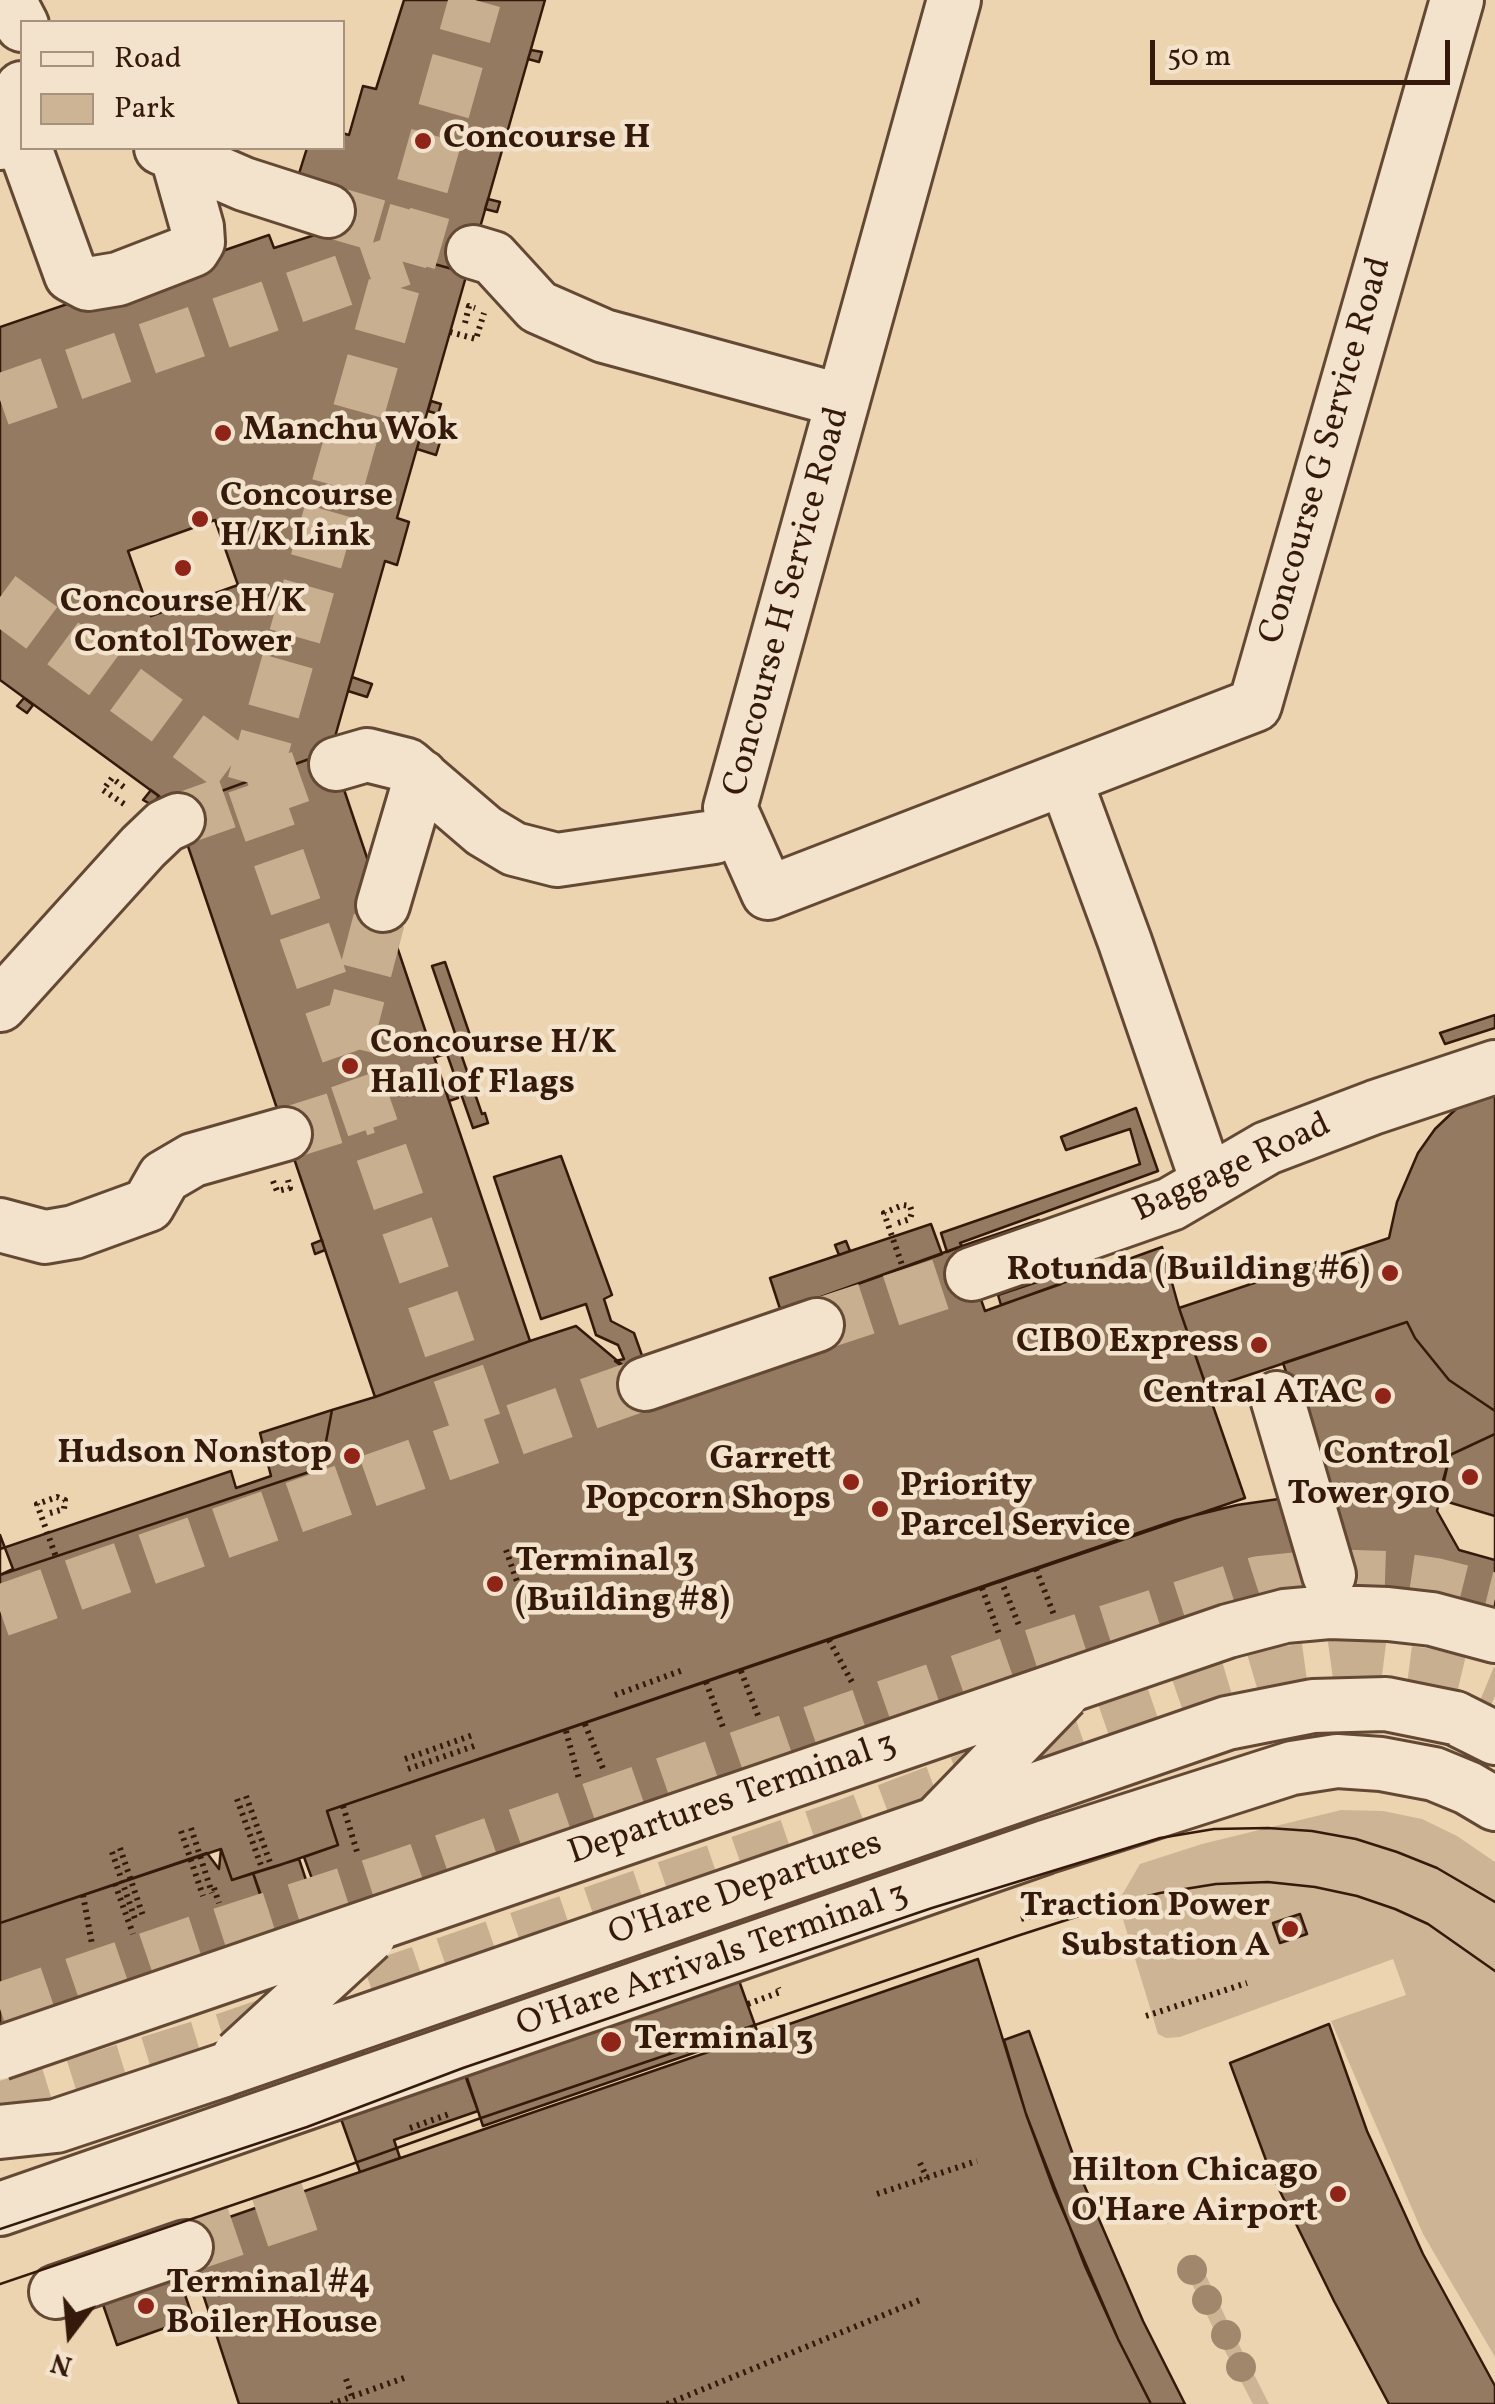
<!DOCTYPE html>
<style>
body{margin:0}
#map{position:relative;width:1495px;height:2404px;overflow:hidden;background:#ecd4b0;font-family:Vollkorn,serif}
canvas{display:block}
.legend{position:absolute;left:20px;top:20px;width:325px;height:130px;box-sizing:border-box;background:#f3e3cc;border:2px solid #a7927e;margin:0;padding:12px 18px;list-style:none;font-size:30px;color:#35190a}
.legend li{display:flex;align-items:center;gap:20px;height:50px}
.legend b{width:50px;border:2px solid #a7927e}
.north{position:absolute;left:20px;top:2284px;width:100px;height:100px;-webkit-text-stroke:8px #f3e3cc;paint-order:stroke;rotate:196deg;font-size:28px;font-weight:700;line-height:40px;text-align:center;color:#35190a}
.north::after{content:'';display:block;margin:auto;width:35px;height:45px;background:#35190a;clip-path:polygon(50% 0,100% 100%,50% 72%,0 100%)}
.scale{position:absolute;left:1150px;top:40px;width:300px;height:45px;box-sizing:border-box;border:5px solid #35190a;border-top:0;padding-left:12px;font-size:30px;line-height:35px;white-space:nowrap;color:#35190a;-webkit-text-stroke:8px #f3e3cc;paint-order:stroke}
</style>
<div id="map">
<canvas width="1495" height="2404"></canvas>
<ul class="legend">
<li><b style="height:12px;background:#f3e3cc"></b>Road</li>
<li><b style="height:28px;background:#cdb494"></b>Park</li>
</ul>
<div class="north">N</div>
<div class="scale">50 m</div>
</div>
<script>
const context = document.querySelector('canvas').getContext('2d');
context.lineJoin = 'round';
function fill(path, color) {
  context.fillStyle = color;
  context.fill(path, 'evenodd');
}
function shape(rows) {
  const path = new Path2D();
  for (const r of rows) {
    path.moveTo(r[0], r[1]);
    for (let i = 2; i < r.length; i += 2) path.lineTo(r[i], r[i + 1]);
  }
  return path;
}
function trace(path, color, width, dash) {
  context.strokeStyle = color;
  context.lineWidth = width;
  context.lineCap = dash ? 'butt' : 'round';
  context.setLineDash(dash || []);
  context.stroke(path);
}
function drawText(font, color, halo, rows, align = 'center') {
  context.font = font + ' Vollkorn,serif';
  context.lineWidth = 9;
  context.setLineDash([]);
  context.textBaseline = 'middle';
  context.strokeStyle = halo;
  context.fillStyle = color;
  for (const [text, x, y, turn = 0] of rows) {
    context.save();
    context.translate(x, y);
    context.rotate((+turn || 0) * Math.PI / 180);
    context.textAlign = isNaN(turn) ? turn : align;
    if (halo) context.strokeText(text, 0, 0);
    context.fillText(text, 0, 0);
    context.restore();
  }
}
fill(shape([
 [1341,1810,1383,1811,1422,1819,1457,1836,1495,1862,1495,2357,1423,2234,1331,2021,1406,1995,1393,1959,1180,2037,1166,2038,1158,2034,1122,1916,1122,1895,1140,1864,1202,1844],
 [1196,2254,1231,2329,1269,2404,1253,2404,1216,2334,1181,2261]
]), '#cdb494');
const building = shape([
 [404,0,545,0,467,273,321,233,297,180,307,148,342,148,342,133,349,135,363,86,376,89,404,0],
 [531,50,542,52,539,62,528,59,531,50],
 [488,199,500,202,497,212,485,209,488,199],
 [321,233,467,273,397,518,409,522,397,565,385,561,331,751,175,808,0,680,0,327,269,235,274,248,321,233],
 [431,401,441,404,438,414,428,411,431,401],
 [420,438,440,442,436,455,417,449,420,438],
 [215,520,238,585,151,616,128,551,215,520],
 [352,677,372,684,367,697,348,691,352,677],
 [24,698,33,705,27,713,17,706,24,698],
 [331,751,530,1341,375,1397,175,808,331,751],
 [151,790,159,796,152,805,143,800,151,790],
 [445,962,474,1047,460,1051,482,1114,485,1113,488,1123,473,1128,447,1054,435,1057,432,1047,457,1039,432,966,445,962],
 [1495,1015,1495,1028,1445,1044,1440,1033,1495,1015],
 [1495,1086,1495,1411,1449,1380,1415,1338,1407,1322,1207,1389,1179,1308,1389,1238,1397,1202,1418,1153,1435,1129,1456,1109,1495,1086],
 [454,1088,458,1098,449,1101,446,1091,454,1088],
 [1136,1108,1158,1171,960,1243,962,1246,947,1252,941,1233,1140,1164,1130,1129,1066,1150,1061,1137,1136,1108],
 [561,1156,612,1295,604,1299,611,1321,634,1333,645,1364,627,1370,615,1361,624,1359,618,1345,596,1335,586,1304,541,1319,494,1177,561,1156],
 [1039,1220,1061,1284,1001,1305,998,1295,1040,1281,1026,1239,967,1258,962,1246,1039,1220],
 [931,1224,942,1254,810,1301,783,1318,770,1278,931,1224],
 [322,1240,325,1250,315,1254,312,1244,322,1240],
 [846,1241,850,1251,839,1255,835,1245,846,1241],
 [962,1246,985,1311,1162,1247,1179,1308,1245,1498,327,1811,338,1845,277,1866,232,1880,221,1849,0,1923,0,1575,321,1468,332,1410,375,1397,530,1341,576,1326,645,1384,810,1301,962,1246],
 [1407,1322,1415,1338,1449,1380,1495,1411,1495,1434,1450,1455,1438,1499,1384,1493,1327,1492,1283,1363,1407,1322],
 [332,1410,321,1468,0,1575,0,1549,231,1471,236,1488,271,1476,260,1433,332,1410],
 [1495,1434,1495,1560,1459,1550,1437,1511,1450,1455,1495,1434],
 [1327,1492,1384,1493,1438,1499,1495,1516,1495,1632,1335,1608,332,1933,304,1857,338,1845,327,1811,1176,1520,1237,1505,1327,1492],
 [0,1535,13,1569,0,1575,0,1535],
 [221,1849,232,1880,253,1873,279,1952,0,2047,0,1923,207,1853,219,1869,221,1849],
 [299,1859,381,2105,465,2075,478,2111,394,2140,400,2158,360,2172,253,1873,299,1859],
 [1300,1914,1307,1934,1280,1943,1273,1923,1300,1914],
 [978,1959,1026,2114,1054,2190,1118,2339,1151,2404,239,2404,183,2233,978,1959],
 [737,1975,757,2031,483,2126,461,2060,737,1975],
 [1329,2024,1367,2131,1423,2254,1495,2386,1495,2404,1389,2404,1334,2301,1270,2171,1230,2063,1329,2024],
 [1029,2031,1082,2180,1143,2321,1185,2404,1151,2404,1118,2339,1085,2266,1026,2114,1004,2040,1029,2031],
 [175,2266,193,2318,117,2345,99,2293,175,2266]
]);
fill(building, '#947a60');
trace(building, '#35190a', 2.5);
trace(shape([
 [328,211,442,244],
 [0,400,402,260],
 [0,597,253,784,475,0],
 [253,784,482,1441],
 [178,820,336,764],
 [346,1046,383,905],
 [285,1134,367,1108],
 [817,1325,972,1274],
 [0,1611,645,1384],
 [0,2009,195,1942,386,1880,1021,1659,1259,1582,1329,1575,1388,1577,1435,1584,1495,1599],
 [0,2108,230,2037,849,1824,1047,1749,1203,1695,1274,1674,1346,1664,1424,1674,1466,1684,1495,1696],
 [186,2247,315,2203]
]), '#c7af8f', 52, [52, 26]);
const minor = shape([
 [9,0,22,25],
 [954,0,730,808,768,893,1255,705,1457,0],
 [0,143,22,88],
 [25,148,71,275,88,284,118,279,193,250,198,242,197,227,177,156],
 [161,148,244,184,328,211],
 [473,252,493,258,538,307,604,336,843,401],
 [336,764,367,755,407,765,484,831,514,849,557,860,714,837,737,824],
 [1065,779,1125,942,1207,1181],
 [383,905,421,776],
 [0,1005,143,847,165,826,178,820],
 [0,1225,45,1237,74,1232,148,1205,164,1177,193,1160,285,1134],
 [972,1274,1171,1204,1267,1148,1375,1107,1495,1067],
 [645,1384,817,1325],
 [1277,1398,1329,1575],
 [1071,1685,1228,1631,1285,1616,1329,1612,1388,1614,1432,1619,1495,1636],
 [1455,1718,1495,1738],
 [0,2132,56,2126,224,2070],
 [0,2209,1045,1847,1292,1768,1337,1761,1381,1764,1434,1774,1468,1788,1495,1804],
 [56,2292,186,2247]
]);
trace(minor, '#634834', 58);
trace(shape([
 [465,323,469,306,475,308],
 [450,332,476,339,484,313],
 [124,804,103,790,112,778,125,788],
 [273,1181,277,1191,290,1188,288,1180],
 [898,1223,910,1219,912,1212,910,1206,903,1205,884,1213,903,1268],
 [50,1513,64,1509,65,1500,57,1497,37,1504,56,1557],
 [506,1550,519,1587],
 [1036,1569,1054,1615],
 [1001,1580,1020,1628],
 [982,1588,999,1634],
 [829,1640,853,1684],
 [741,1671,759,1718],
 [706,1682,724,1730],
 [615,1695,683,1670],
 [585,1724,604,1771],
 [566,1731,579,1779],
 [405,1759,473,1735],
 [408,1769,477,1745],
 [246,1796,272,1868],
 [237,1799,263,1871],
 [343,1806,358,1855],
 [191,1828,212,1893],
 [181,1831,203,1896],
 [120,1848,143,1916],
 [112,1852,135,1919],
 [115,1884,133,1934],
 [214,1888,219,1903],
 [83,1895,92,1944],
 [1021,1919,1112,1891],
 [748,2004,780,1992,778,1988],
 [1146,2016,1247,1983],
 [410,2128,452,2113],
 [920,2163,927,2178],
 [877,2194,977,2161],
 [346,2379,352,2396],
 [331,2404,404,2378],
 [667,2404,920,2300]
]), '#35190a', 6, [2.5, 5]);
trace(minor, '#f3e3cc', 52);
trace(shape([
 [0,2229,307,2127,463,2068,932,1908,1160,1838,1214,1829,1268,1828,1312,1831,1356,1839,1397,1852,1437,1868,1495,1902],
 [0,2284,321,2175,481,2118,1017,1936,1119,1903,1160,1893,1216,1884,1268,1882,1315,1887,1357,1896,1395,1909,1428,1924,1495,1971]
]), '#35190a', 2.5);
const minorBridge = shape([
 [940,1820,1063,1693],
 [0,2053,1071,1685],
 [239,2056,369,1936],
 [224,2070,1227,1723,1313,1706,1386,1704,1455,1718]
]);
trace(minorBridge, '#634834', 58, []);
trace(minorBridge, '#f3e3cc', 52);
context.fillStyle = '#a1876b';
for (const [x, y] of [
 [1192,2270],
 [1207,2300],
 [1226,2335],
 [1241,2367]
]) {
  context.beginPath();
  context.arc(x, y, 15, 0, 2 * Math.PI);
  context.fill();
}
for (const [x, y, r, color] of [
 [423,141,10,"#8f2418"],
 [223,433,10,"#8f2418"],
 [200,519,10,"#8f2418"],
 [183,568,10,"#8f2418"],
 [350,1066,10,"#8f2418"],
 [1390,1273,10,"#8f2418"],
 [1259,1345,10,"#8f2418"],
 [1383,1396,10,"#8f2418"],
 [352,1456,10,"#8f2418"],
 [1470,1477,10,"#8f2418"],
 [851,1482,10,"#8f2418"],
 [880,1509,10,"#8f2418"],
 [495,1584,10,"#8f2418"],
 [1290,1929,10,"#8f2418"],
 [611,2042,12,"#8f2418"],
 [1338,2194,10,"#8f2418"],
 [146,2306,10,"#8f2418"]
]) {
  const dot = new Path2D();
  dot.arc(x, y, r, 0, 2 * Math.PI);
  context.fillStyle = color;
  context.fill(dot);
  trace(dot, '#f3e3cc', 4);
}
drawText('bold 35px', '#35190a', '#f3e3cc', [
 ["Concourse H",443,141],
 ["Manchu Wok",243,433],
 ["Concourse",220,499],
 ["H/K Link",220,539],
 ["Concourse H/K",183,605,"center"],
 ["Contol Tower",183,645,"center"],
 ["Concourse H/K",370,1046],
 ["Hall of Flags",370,1086],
 ["Rotunda (Building #6)",1370,1273,"right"],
 ["CIBO Express",1239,1345,"right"],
 ["Central ATAC",1363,1396,"right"],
 ["Hudson Nonstop",332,1456,"right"],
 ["Control",1450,1457,"right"],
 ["Tower 910",1450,1497,"right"],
 ["Garrett",831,1462,"right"],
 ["Popcorn Shops",831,1502,"right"],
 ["Priority",900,1489],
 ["Parcel Service",900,1529],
 ["Terminal 3",515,1564],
 ["(Building #8)",515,1604],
 ["Traction Power",1270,1909,"right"],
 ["Substation A",1270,1949,"right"],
 ["Terminal 3",634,2042],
 ["Hilton Chicago",1318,2174,"right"],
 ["O'Hare Airport",1318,2214,"right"],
 ["Terminal #4",166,2286],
 ["Boiler House",166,2326]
], 'left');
drawText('35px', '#35190a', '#f3e3cc', [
 ["Concourse G Service Road",1328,451,-74],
 ["Concourse H Service Road",789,602,-75],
 ["Baggage Road",1233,1170,-25],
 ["Departures Terminal 3",733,1801,-19],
 ["O'Hare Departures",746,1891,-19],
 ["O'Hare Arrivals Terminal 3",713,1962,-19]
]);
</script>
